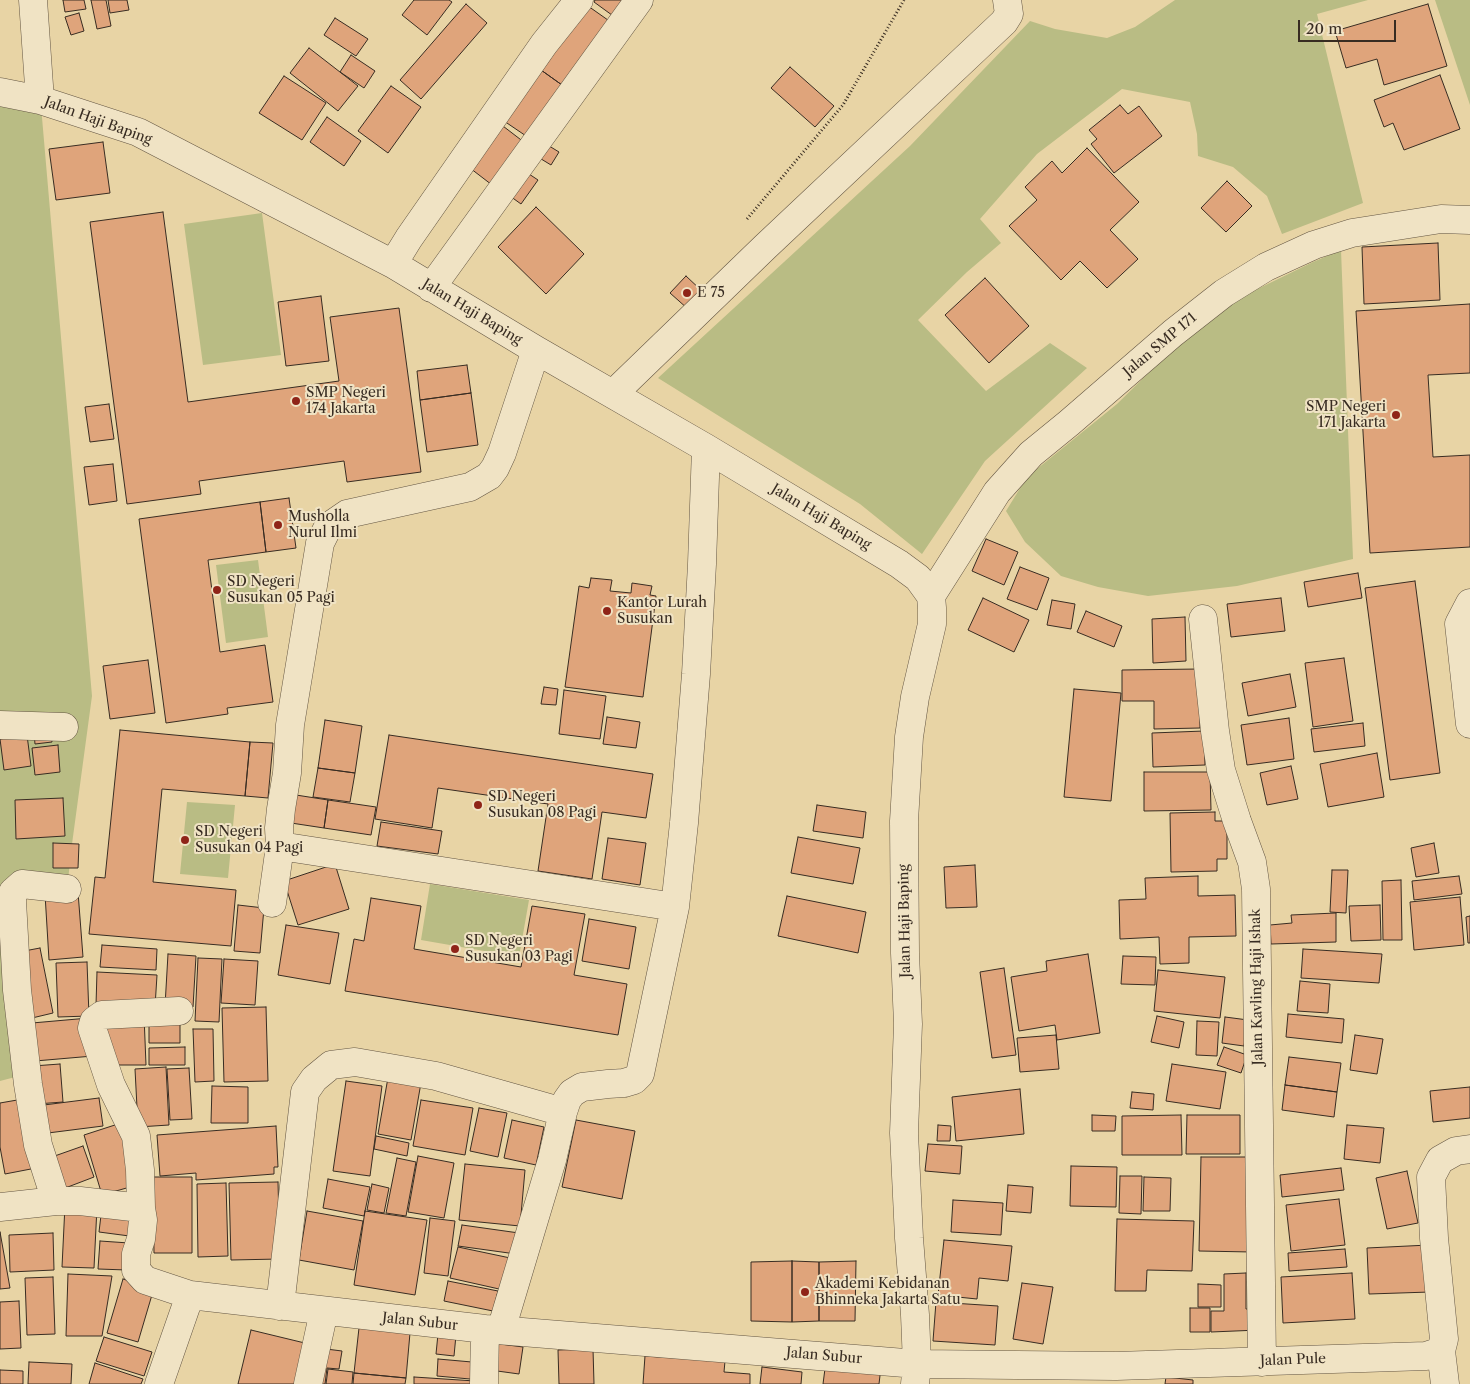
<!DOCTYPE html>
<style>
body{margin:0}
#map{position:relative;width:1470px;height:1384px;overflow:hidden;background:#e8d4a5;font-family:"Libre Caslon Text",serif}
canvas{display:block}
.scale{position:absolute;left:1298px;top:20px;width:98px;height:22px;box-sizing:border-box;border:2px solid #382c22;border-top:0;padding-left:6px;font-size:15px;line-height:18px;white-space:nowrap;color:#382c22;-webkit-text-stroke:4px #f0e3c4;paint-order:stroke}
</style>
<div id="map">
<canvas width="1470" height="1384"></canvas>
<div class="scale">20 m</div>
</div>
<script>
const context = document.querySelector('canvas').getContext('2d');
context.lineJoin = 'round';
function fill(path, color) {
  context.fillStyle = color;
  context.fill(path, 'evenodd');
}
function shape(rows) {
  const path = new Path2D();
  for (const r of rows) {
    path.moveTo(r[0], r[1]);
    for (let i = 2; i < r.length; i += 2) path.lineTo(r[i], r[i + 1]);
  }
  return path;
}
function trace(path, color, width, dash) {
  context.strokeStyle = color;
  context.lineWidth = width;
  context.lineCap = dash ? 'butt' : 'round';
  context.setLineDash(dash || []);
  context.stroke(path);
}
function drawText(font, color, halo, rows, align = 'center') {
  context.font = font + ' "Libre Caslon Text",serif';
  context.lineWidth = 4;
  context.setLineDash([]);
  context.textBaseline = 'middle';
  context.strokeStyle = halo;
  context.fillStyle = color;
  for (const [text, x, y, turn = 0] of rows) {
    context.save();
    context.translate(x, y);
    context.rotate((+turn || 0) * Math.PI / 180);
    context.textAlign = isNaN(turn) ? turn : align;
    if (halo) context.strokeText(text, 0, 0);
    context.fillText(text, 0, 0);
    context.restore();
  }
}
fill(shape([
 [1175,0,1368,0,1317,14,1363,203,1282,234,1267,196,1233,167,1198,156,1197,134,1190,102,1122,89,1037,154,980,219,1001,243,967,272,918,320,986,391,1050,343,1087,368,985,461,922,554,860,504,658,378,910,146,1030,21,1055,29,1107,38,1135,27],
 [1435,0,1470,0,1470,105],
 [0,99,41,106,92,696,72,844,68,880,20,877,23,1075,0,1081],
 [262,213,281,355,203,365,184,224],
 [1341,250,1353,559,1237,586,1148,596,1098,587,1061,576,1025,542,1006,511,1027,477,1117,404,1189,333,1237,299,1313,262],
 [258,560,268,637,226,643,216,565],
 [187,802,235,805,228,878,180,874],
 [430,884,529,900,519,957,421,940]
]), '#b9bc84');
const building = shape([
 [63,0,84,0,86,9,65,12,63,0],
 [91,0,106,0,111,26,97,29,91,0],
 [108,0,127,0,129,10,110,13,108,0],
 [414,0,449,0,452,2,427,35,402,15,414,0],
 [595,0,629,0,616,18,594,2,595,0],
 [466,4,487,23,421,99,400,80,466,4],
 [1428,4,1447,66,1384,85,1377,59,1346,68,1335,31,1428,4],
 [588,6,615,25,569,90,541,70,588,6],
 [79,13,84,31,71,35,65,17,79,13],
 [335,18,368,39,356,56,324,35,335,18],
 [309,48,358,86,338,111,290,73,309,48],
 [351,55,375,71,364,88,340,72,351,55],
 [790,67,834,106,815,127,771,88,790,67],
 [541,70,569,90,532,140,504,121,541,70],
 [1440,75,1460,129,1404,150,1393,123,1384,127,1374,100,1440,75],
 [284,76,326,103,302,140,259,113,284,76],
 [391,86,421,107,388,153,358,131,391,86],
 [1120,105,1128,114,1139,106,1162,136,1114,173,1091,144,1097,139,1089,130,1120,105],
 [327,117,361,141,344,166,310,142,327,117],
 [499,123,529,146,496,188,466,165,499,123],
 [541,141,559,152,551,165,533,154,541,141],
 [103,142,110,193,56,200,49,149,103,142],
 [1087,148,1139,202,1110,230,1138,259,1107,288,1080,261,1061,280,1009,226,1037,200,1025,187,1052,161,1062,173,1087,148],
 [520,168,538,180,521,204,503,191,520,168],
 [1227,181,1252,206,1226,232,1201,208,1227,181],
 [536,207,584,254,546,294,498,247,536,207],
 [163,212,188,402,339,381,330,317,399,308,421,472,347,482,344,461,199,481,201,494,127,504,90,222,163,212],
 [1438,243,1440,300,1364,304,1362,247,1438,243],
 [686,276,703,292,688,309,670,293,686,276],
 [985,278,1029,326,989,363,945,315,985,278],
 [321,296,329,361,286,366,278,302,321,296],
 [1470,304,1470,373,1428,375,1433,457,1470,455,1470,547,1370,553,1356,311,1470,304],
 [467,365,471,393,420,400,417,371,467,365],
 [471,393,478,445,427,452,420,400,471,393],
 [109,404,114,439,90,442,85,407,109,404],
 [113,464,117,501,89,505,84,467,113,464],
 [289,498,296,548,266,552,260,502,289,498],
 [260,502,266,552,208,560,220,652,265,645,273,702,227,708,228,714,166,723,139,519,260,502],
 [986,539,1018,552,1004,585,972,571,986,539],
 [1020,567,1049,578,1037,610,1007,599,1020,567],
 [1358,573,1362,598,1308,607,1304,582,1358,573],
 [591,578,612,580,610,591,631,593,632,583,652,586,650,595,656,596,643,697,565,687,579,586,589,588,591,578],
 [1415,581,1440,773,1390,780,1365,588,1415,581],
 [983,598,1029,620,1014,652,968,630,983,598],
 [1281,598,1285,631,1231,637,1227,604,1281,598],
 [1052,600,1075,604,1071,629,1047,625,1052,600],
 [1086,611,1122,626,1114,647,1077,632,1086,611],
 [1185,617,1186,661,1153,663,1152,619,1185,617],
 [1344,658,1353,721,1313,727,1305,663,1344,658],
 [148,660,155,713,110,719,103,666,148,660],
 [1200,669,1200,728,1154,729,1154,701,1122,701,1122,670,1200,669],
 [1290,674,1296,707,1248,716,1242,683,1290,674],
 [544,687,558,689,556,705,541,704,544,687],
 [1074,689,1121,693,1111,801,1064,797,1074,689],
 [564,690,606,696,600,739,559,734,564,690],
 [607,717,640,722,636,748,603,744,607,717],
 [1289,718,1294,759,1247,765,1241,725,1289,718],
 [325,720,362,726,355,773,318,768,325,720],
 [1363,723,1365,746,1314,752,1311,729,1363,723],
 [120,730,250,742,245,796,162,789,153,882,236,890,231,946,89,934,95,877,105,878,120,730],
 [51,731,52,742,35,744,34,733,51,731],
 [1204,731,1205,765,1153,767,1152,733,1204,731],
 [27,735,31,766,4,770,0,739,27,735],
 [389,735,653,774,646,818,602,812,592,879,538,871,548,804,438,788,432,828,375,819,389,735],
 [250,742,273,743,268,798,245,796,250,742],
 [58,745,60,772,35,775,32,748,58,745],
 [1377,753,1384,797,1328,807,1320,764,1377,753],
 [1291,766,1298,799,1267,805,1260,773,1291,766],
 [318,768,355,773,350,802,313,797,318,768],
 [1144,772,1210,772,1211,810,1144,811,1144,772],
 [296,795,328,800,324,828,291,823,296,795],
 [63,798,65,836,16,839,15,800,63,798],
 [328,800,376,807,371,835,324,828,328,800],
 [817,805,866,812,863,838,813,831,817,805],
 [1215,812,1215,821,1227,821,1227,859,1217,859,1217,871,1171,872,1170,813,1215,812],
 [381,822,442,831,438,854,377,846,381,822],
 [798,837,860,848,853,884,791,873,798,837],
 [608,838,646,843,640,885,602,879,608,838],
 [53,843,79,844,78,868,53,868,53,843],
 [1434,843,1439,873,1416,877,1411,848,1434,843],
 [335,864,349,909,298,925,284,881,335,864],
 [975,865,977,907,946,908,944,867,975,865],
 [1332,870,1348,870,1346,913,1330,912,1332,870],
 [1198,876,1198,896,1235,895,1236,936,1189,937,1189,963,1160,964,1159,937,1120,939,1119,900,1146,899,1145,878,1198,876],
 [1459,876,1462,894,1414,900,1412,881,1459,876],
 [1401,880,1402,940,1383,940,1382,881,1401,880],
 [78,892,83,957,49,960,45,894,78,892],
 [787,896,866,912,858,953,778,936,787,896],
 [1460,897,1464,945,1414,950,1410,902,1460,897],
 [371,898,421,906,414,949,521,967,532,906,585,914,574,975,627,984,618,1035,345,991,354,939,364,941,371,898],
 [238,905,264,908,260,953,234,951,238,905],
 [1380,905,1381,940,1351,941,1349,906,1380,905],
 [1336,913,1336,942,1271,944,1270,925,1292,923,1291,915,1336,913],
 [1470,916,1470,943,1468,943,1466,917,1470,916],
 [589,919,636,927,629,969,582,961,589,919],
 [286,925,339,933,330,984,278,975,286,925],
 [102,945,157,949,156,970,100,967,102,945],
 [40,948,53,1013,32,1018,19,952,40,948],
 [1303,949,1382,954,1379,983,1301,978,1303,949],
 [168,954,196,956,193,1007,165,1006,168,954],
 [1088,954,1100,1033,1057,1040,1055,1025,1019,1031,1011,977,1047,971,1046,961,1088,954],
 [1123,956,1156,957,1155,985,1121,984,1123,956],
 [198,958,222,959,219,1022,195,1021,198,958],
 [224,959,258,961,255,1005,221,1003,224,959],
 [87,962,89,1016,58,1017,56,963,87,962],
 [1004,968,1016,1055,992,1058,980,972,1004,968],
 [1158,970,1225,977,1220,1018,1154,1011,1158,970],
 [97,972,157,975,155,1007,96,1005,97,972],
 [1300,981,1330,984,1328,1013,1297,1011,1300,981],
 [266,1007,268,1081,224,1082,222,1008,266,1007],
 [1288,1014,1344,1019,1342,1043,1286,1037,1288,1014],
 [144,1015,146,1065,111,1065,102,1017,144,1015],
 [149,1016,180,1016,180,1043,149,1043,149,1016],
 [1157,1016,1184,1022,1179,1048,1151,1042,1157,1016],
 [1225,1017,1248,1020,1244,1046,1222,1043,1225,1017],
 [89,1018,93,1056,35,1061,32,1023,89,1018],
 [1197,1021,1219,1022,1217,1056,1196,1055,1197,1021],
 [193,1029,213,1029,214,1081,195,1082,193,1029],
 [1056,1035,1059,1069,1020,1072,1017,1038,1056,1035],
 [1355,1035,1383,1039,1377,1074,1350,1070,1355,1035],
 [185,1047,185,1065,149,1065,149,1048,185,1047],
 [1224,1047,1247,1055,1241,1073,1217,1065,1224,1047],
 [1289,1057,1341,1063,1337,1092,1285,1085,1289,1057],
 [60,1064,63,1102,37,1104,33,1066,60,1064],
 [1172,1064,1226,1072,1220,1109,1166,1101,1172,1064],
 [166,1067,169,1125,138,1127,135,1069,166,1067],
 [189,1068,192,1119,170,1120,167,1069,189,1068],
 [389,1072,422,1077,411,1140,378,1134,389,1072],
 [346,1081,382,1086,370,1176,333,1171,346,1081],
 [1285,1085,1337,1092,1334,1117,1282,1110,1285,1085],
 [212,1086,248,1087,248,1123,211,1123,212,1086],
 [1470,1087,1470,1118,1433,1122,1430,1091,1470,1087],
 [1020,1089,1024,1134,956,1141,952,1097,1020,1089],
 [1132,1092,1154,1094,1153,1110,1130,1108,1132,1092],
 [99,1098,103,1126,40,1134,36,1106,99,1098],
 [23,1099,36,1168,5,1174,0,1147,0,1103,23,1099],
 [421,1100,473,1108,465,1155,413,1146,421,1100],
 [479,1108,507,1113,498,1157,470,1151,479,1108],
 [1092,1115,1116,1116,1115,1131,1092,1131,1092,1115],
 [1181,1115,1182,1155,1122,1155,1122,1116,1181,1115],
 [1187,1115,1240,1115,1240,1154,1186,1154,1187,1115],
 [512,1120,544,1127,536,1165,504,1158,512,1120],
 [576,1120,635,1131,622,1199,562,1187,576,1120],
 [118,1124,137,1185,102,1195,84,1135,118,1124],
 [938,1125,951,1126,950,1141,937,1141,938,1125],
 [1347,1125,1384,1128,1380,1163,1344,1159,1347,1125],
 [276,1126,278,1167,274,1167,274,1174,196,1180,196,1173,160,1176,157,1135,276,1126],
 [376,1136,409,1143,407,1156,374,1149,376,1136],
 [928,1144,962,1146,960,1174,925,1171,928,1144],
 [83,1146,94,1177,60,1190,49,1158,83,1146],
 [418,1156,454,1163,444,1218,408,1212,418,1156],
 [1201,1157,1254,1157,1252,1252,1199,1251,1201,1157],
 [397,1158,416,1162,406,1216,386,1213,397,1158],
 [465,1164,525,1170,520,1226,459,1220,465,1164],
 [1071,1166,1117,1167,1116,1207,1070,1206,1071,1166],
 [1341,1168,1344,1190,1282,1197,1280,1175,1341,1168],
 [1407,1171,1418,1223,1387,1229,1376,1178,1407,1171],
 [1120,1176,1142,1176,1141,1214,1119,1213,1120,1176],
 [153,1177,192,1177,192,1253,154,1253,153,1177],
 [1144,1177,1171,1178,1170,1211,1143,1211,1144,1177],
 [328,1179,370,1187,364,1216,323,1208,328,1179],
 [278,1182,280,1259,231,1260,229,1183,278,1182],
 [226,1183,228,1256,198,1257,197,1184,226,1183],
 [372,1184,389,1188,384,1213,367,1210,372,1184],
 [1008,1185,1033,1187,1031,1213,1006,1211,1008,1185],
 [1339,1199,1345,1245,1291,1251,1286,1205,1339,1199],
 [953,1200,1003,1203,1001,1235,951,1232,953,1200],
 [65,1205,97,1207,94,1268,62,1267,65,1205],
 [102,1207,141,1212,137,1237,99,1232,102,1207],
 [307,1211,363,1221,354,1270,299,1260,307,1211],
 [365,1211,427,1220,415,1295,354,1285,365,1211],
 [430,1218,455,1221,448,1276,424,1273,430,1218],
 [1117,1219,1194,1221,1192,1271,1147,1270,1146,1291,1115,1291,1117,1219],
 [462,1225,519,1233,516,1254,458,1246,462,1225],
 [0,1232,10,1288,0,1289,0,1232],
 [53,1233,54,1270,10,1272,9,1235,53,1233],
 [944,1240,1012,1246,1008,1281,979,1278,977,1299,938,1295,944,1240],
 [100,1241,129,1243,127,1270,98,1269,100,1241],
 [1429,1245,1430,1292,1369,1294,1367,1248,1429,1245],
 [458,1247,515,1259,508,1291,450,1278,458,1247],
 [1345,1249,1347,1267,1289,1271,1288,1253,1345,1249],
 [792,1261,792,1322,751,1321,751,1262,792,1261],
 [792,1261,819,1262,819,1321,792,1322,792,1261],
 [856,1261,855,1321,819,1321,819,1262,856,1261],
 [1246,1273,1246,1309,1261,1309,1259,1330,1211,1332,1211,1311,1224,1311,1224,1274,1246,1273],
 [1352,1273,1355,1319,1283,1323,1281,1277,1352,1273],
 [68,1274,112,1276,102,1336,66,1336,68,1274],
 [53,1277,55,1334,27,1335,25,1278,53,1277],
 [123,1279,154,1288,138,1342,107,1333,123,1279],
 [448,1281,498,1291,493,1311,444,1301,448,1281],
 [1022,1283,1053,1287,1043,1344,1013,1339,1022,1283],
 [1198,1284,1221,1285,1221,1307,1198,1307,1198,1284],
 [19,1301,21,1348,0,1349,0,1302,19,1301],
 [936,1302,998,1306,995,1345,933,1341,936,1302],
 [1190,1308,1210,1308,1210,1332,1190,1332,1190,1308],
 [359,1328,410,1333,406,1378,354,1373,359,1328],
 [251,1330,313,1345,303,1384,238,1384,251,1330],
 [438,1334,456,1335,454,1356,436,1354,438,1334],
 [104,1337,152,1352,144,1376,96,1361,104,1337],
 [493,1343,523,1347,519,1374,490,1370,493,1343],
 [318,1348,342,1351,339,1369,327,1368,325,1384,313,1384,318,1348],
 [593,1349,594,1384,559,1384,558,1350,593,1349],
 [645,1356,725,1361,724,1372,750,1374,750,1384,643,1384,645,1356],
 [438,1359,483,1363,481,1380,437,1376,438,1359],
 [826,1361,881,1367,879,1384,823,1384,826,1361],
 [29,1362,72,1364,71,1384,28,1384,29,1362],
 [95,1363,143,1379,141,1384,89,1384,95,1363],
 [762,1367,802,1372,801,1384,760,1384,762,1367],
 [328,1369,353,1372,352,1384,326,1384,328,1369],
 [0,1370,23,1371,23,1384,0,1384,0,1370],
 [354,1373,406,1378,405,1384,353,1384,354,1373],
 [414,1377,475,1381,475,1384,414,1384,414,1377],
 [1166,1377,1193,1380,1193,1384,1165,1384,1166,1377]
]);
fill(building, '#dfa47b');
trace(building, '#382c22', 1);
const minor = shape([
 [33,0,40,100],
 [0,92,40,100,138,132,393,264,536,350,706,448,899,564,918,578,931,596,932,608,932,624,915,697,909,737,904,821,905,953,908,1024,904,1133,909,1238,915,1315,917,1364,915,1384],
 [393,264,409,238,544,44,579,0],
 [431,288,639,0],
 [613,394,765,247,1004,22,1009,14,1007,0],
 [931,596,997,492,1031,454,1069,423,1173,333,1224,293,1266,267,1314,245,1352,233,1441,219,1470,220],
 [1470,603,1459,624,1470,724],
 [1203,619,1215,731,1221,770,1237,821,1252,862,1256,889,1262,1362],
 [0,725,64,727],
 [280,846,675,907],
 [272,903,280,846,279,828,281,809,287,773,290,725,320,543,328,527,347,514,470,487,489,476,495,468,502,453,536,350],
 [56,1201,38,1145,28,1084,17,990,12,901,13,892,22,884,67,889],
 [0,1207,56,1201,80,1201,141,1208,143,1220,141,1239,136,1254,136,1270,145,1280,190,1295,485,1329,917,1364,1116,1366,1426,1356,1441,1351],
 [141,1208,140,1170,136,1136,111,1085,92,1028,94,1021,102,1015,179,1011],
 [280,1306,305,1092,314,1079,331,1065,355,1062,436,1076,563,1112],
 [501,1330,552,1160,563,1112,567,1100,572,1093,582,1087,608,1084,624,1083,634,1080,640,1074,675,907,684,823,696,674,702,564,706,448],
 [159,1384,190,1295],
 [308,1384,324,1311],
 [484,1384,485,1329],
 [1445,1384,1441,1351,1444,1339,1434,1238,1431,1177,1440,1160,1456,1151,1470,1149]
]);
trace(minor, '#645643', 29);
trace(shape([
 [747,219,843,105,904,0]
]), '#382c22', 3, [1, 2.5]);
trace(minor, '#f0e3c4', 28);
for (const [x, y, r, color] of [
 [687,293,5,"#8f2418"],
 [296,401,5,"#8f2418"],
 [1396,415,5,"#8f2418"],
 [278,525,5,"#8f2418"],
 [217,590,5,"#8f2418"],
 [607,611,5,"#8f2418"],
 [478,805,5,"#8f2418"],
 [185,840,5,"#8f2418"],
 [455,949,5,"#8f2418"],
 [805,1292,5,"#8f2418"]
]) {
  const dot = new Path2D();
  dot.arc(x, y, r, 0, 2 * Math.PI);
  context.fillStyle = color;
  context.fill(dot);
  trace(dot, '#f0e3c4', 2);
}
drawText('14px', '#382c22', '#f0e3c4', [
 ["Jalan Haji Baping",98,121,20],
 ["Jalan Haji Baping",472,312,31],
 ["Jalan SMP 171",1160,345,-40],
 ["Jalan Haji Baping",821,517,31],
 ["Jalan Haji Baping",905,921,-91],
 ["Jalan Kavling Haji Ishak",1257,987,-91],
 ["Jalan Subur",420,1322,6],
 ["Jalan Subur",824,1356,5],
 ["Jalan Pule",1293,1360,-2]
]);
drawText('14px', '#382c22', '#f0e3c4', [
 ["E 75",697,293],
 ["SMP Negeri",306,393],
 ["174 Jakarta",306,409],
 ["SMP Negeri",1386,407,"right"],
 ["171 Jakarta",1386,423,"right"],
 ["Musholla",288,517],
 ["Nurul Ilmi",288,533],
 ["SD Negeri",227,582],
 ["Susukan 05 Pagi",227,598],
 ["Kantor Lurah",617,603],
 ["Susukan",617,619],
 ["SD Negeri",488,797],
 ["Susukan 08 Pagi",488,813],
 ["SD Negeri",195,832],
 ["Susukan 04 Pagi",195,848],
 ["SD Negeri",465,941],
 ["Susukan 03 Pagi",465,957],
 ["Akademi Kebidanan",815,1284],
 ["Bhinneka Jakarta Satu",815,1300]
], 'left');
</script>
